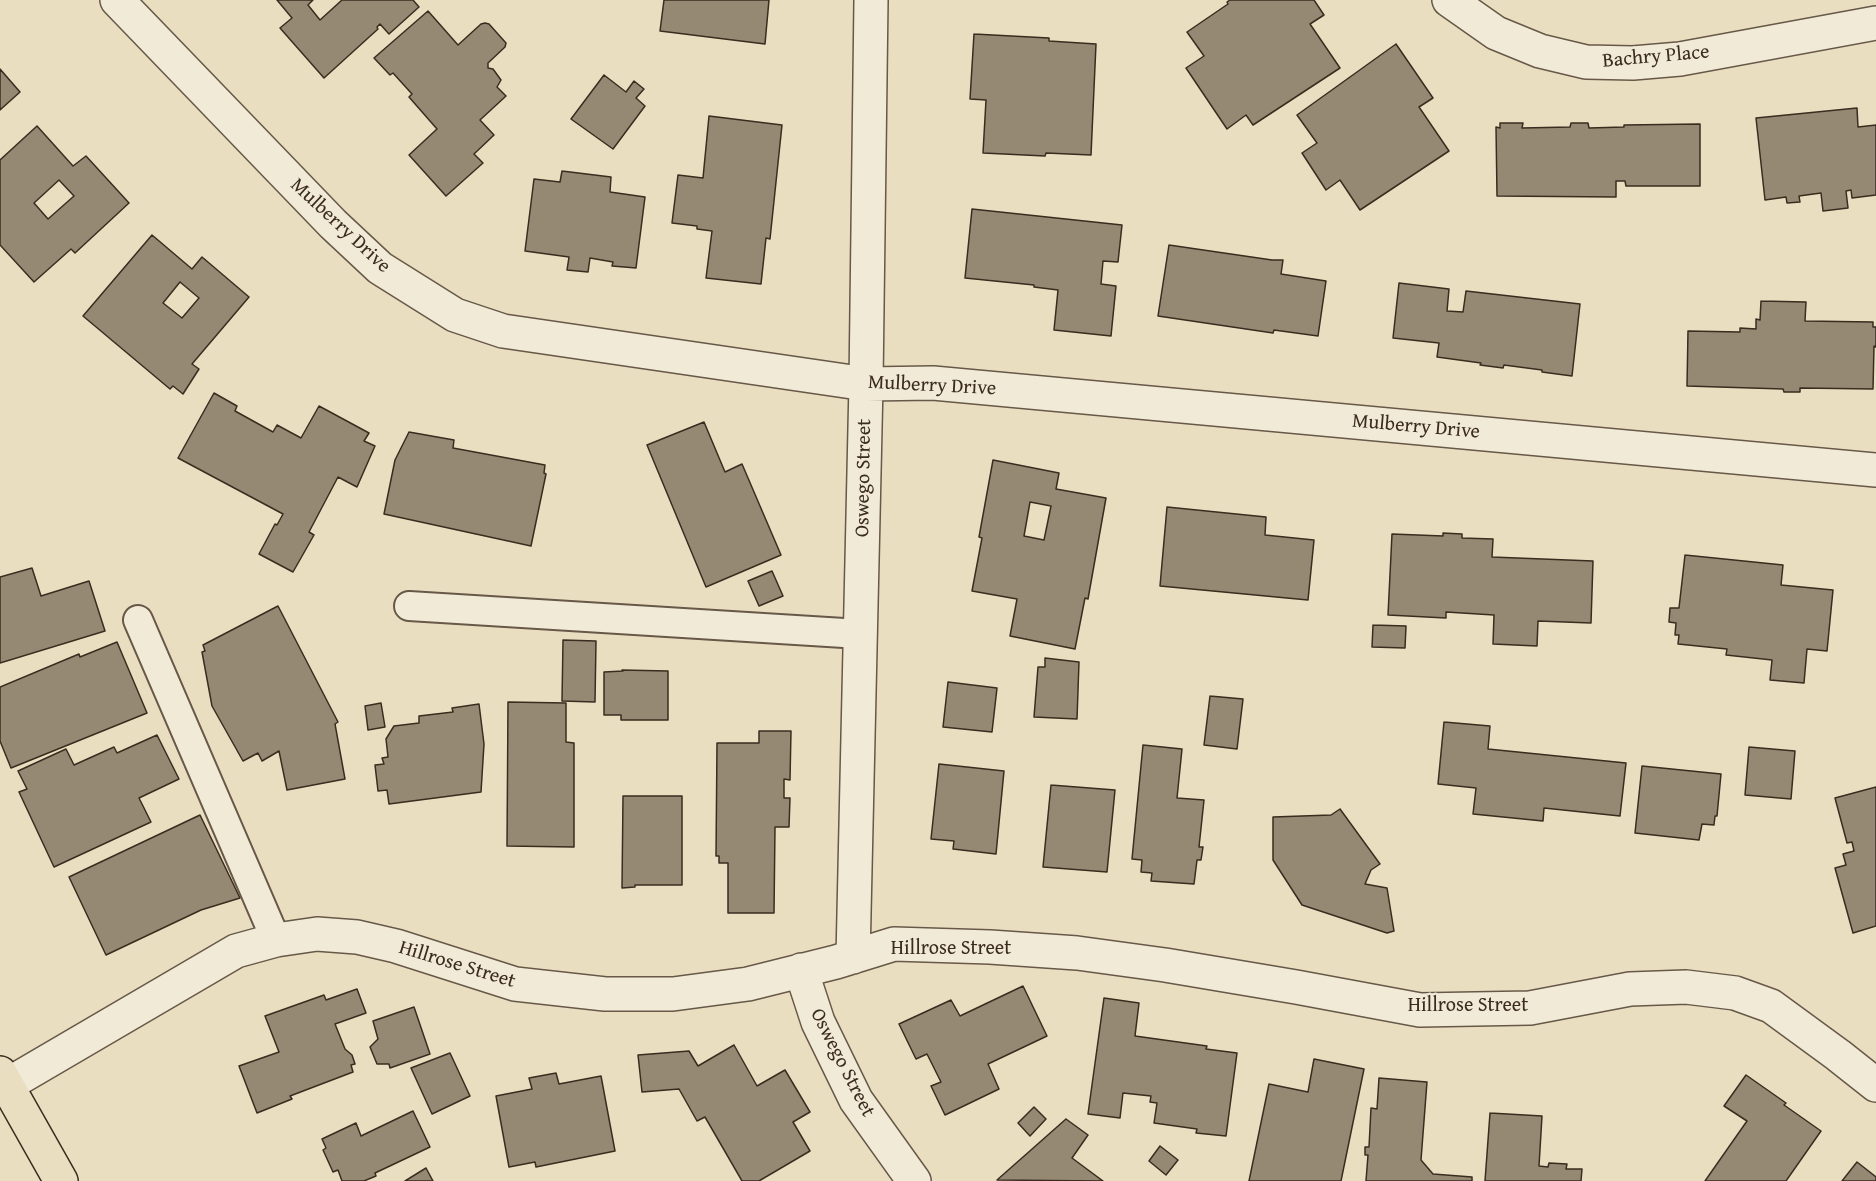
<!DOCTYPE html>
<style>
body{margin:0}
canvas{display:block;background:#eadec1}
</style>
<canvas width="1876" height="1181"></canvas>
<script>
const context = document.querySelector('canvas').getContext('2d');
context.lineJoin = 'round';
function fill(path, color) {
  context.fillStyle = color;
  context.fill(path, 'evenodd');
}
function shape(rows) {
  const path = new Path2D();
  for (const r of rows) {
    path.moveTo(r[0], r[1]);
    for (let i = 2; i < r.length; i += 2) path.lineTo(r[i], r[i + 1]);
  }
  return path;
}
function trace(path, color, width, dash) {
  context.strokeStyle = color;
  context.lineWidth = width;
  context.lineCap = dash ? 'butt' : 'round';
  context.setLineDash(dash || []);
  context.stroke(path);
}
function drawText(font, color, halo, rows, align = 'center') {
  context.font = font + ' "Gentium Book Plus",serif';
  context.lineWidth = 4.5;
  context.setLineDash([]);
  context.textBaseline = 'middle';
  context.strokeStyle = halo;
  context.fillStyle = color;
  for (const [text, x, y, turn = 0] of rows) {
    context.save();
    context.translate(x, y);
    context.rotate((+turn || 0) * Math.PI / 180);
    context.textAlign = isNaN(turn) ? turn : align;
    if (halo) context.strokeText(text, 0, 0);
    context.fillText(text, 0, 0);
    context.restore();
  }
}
const building = shape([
 [277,0,313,0,308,5,320,20,342,0,413,0,419,7,389,34,380,24,377,27,378,29,324,78,280,28,292,18,277,0],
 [664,0,769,0,765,44,660,31,664,0],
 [1230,0,1314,0,1324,15,1310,24,1340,68,1253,125,1246,115,1227,129,1186,68,1204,56,1187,32,1228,4,1227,2,1230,0],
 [428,11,458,45,481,24,485,23,489,24,506,43,505,47,488,63,488,68,493,69,501,80,497,87,506,96,480,120,494,135,474,154,483,163,446,196,409,155,437,129,409,97,412,94,393,73,390,75,374,58,428,11],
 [974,34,1049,38,1049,41,1096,44,1091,155,1046,153,1045,156,983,153,986,100,970,99,974,34],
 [1396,44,1433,98,1419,107,1449,151,1360,210,1340,180,1326,190,1302,153,1317,143,1297,115,1396,44],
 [0,69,20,92,0,110,0,69],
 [604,75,626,92,634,81,644,89,636,98,645,106,613,149,571,119,604,75],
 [1857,108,1858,127,1876,125,1876,195,1852,198,1851,190,1846,191,1848,208,1823,211,1821,193,1799,196,1800,202,1787,203,1786,197,1765,200,1756,118,1857,108],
 [709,116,782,125,770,239,766,238,761,284,706,278,712,231,697,229,697,226,672,223,678,175,703,178,709,116],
 [1500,123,1523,123,1522,128,1570,127,1571,123,1588,123,1589,128,1624,127,1624,125,1700,124,1700,186,1626,186,1625,181,1616,181,1616,197,1497,196,1496,127,1500,128,1500,123],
 [37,126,73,166,86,156,129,203,75,253,71,249,34,282,0,245,0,160,37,126],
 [59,180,74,196,48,219,34,203,59,180],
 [562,171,611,177,610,192,645,197,636,268,612,266,613,262,590,258,588,272,567,270,569,257,525,251,534,179,560,182,562,171],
 [972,209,1122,225,1118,262,1103,261,1101,284,1116,286,1111,336,1054,330,1058,290,1034,287,1034,285,965,278,972,209],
 [152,235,192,269,202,257,249,297,192,364,199,369,183,394,173,386,170,389,83,316,152,235],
 [180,282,199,298,182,318,163,303,180,282],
 [1169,245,1272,260,1283,260,1281,274,1326,281,1318,336,1274,330,1273,333,1158,316,1169,245],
 [1399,283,1449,289,1447,311,1463,312,1466,291,1580,304,1572,376,1542,372,1542,370,1504,365,1503,368,1480,365,1481,363,1437,357,1439,343,1393,338,1399,283],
 [1761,301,1806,302,1805,321,1873,322,1873,327,1876,327,1876,347,1874,346,1873,389,1800,388,1800,392,1784,392,1783,389,1687,386,1688,331,1740,332,1740,328,1756,329,1756,319,1760,320,1761,301],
 [214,393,237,406,235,411,273,432,277,425,301,438,319,406,369,433,364,441,375,446,357,487,338,477,309,532,314,535,293,572,259,554,275,524,277,525,283,514,178,458,214,393],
 [704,422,725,472,742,464,781,555,706,587,647,445,704,422],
 [409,432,454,440,453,448,545,465,544,473,546,474,531,546,384,514,395,460,409,432],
 [993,460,1059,473,1056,489,1106,498,1088,599,1085,598,1075,649,1010,636,1017,599,972,591,982,538,979,537,993,460],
 [1030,502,1051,506,1044,540,1024,536,1030,502],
 [1167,507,1266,517,1265,535,1314,540,1308,600,1160,586,1167,507],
 [1443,533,1462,534,1462,538,1493,539,1492,557,1593,561,1591,623,1538,621,1537,646,1493,644,1494,615,1446,612,1446,618,1388,615,1392,534,1443,536,1443,533],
 [1685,555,1783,565,1781,585,1833,590,1827,651,1807,649,1804,683,1770,680,1772,660,1726,655,1727,649,1678,644,1679,635,1675,635,1676,623,1669,622,1670,608,1679,608,1685,555],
 [32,568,41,596,89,581,105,631,0,663,0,577,32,568],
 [772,571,783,596,759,606,748,581,772,571],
 [278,606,338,722,335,724,345,779,287,790,279,751,262,761,258,753,243,761,212,706,202,652,205,651,203,645,278,606],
 [1373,625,1406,626,1405,648,1372,647,1373,625],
 [563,640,596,641,595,702,562,701,563,640],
 [117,642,147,713,11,768,0,741,0,687,79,654,80,657,117,642],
 [1045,658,1079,662,1077,719,1034,717,1038,667,1045,667,1045,658],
 [622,670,668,671,668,720,621,720,621,715,604,715,604,672,623,671,622,670],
 [948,682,997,688,992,732,943,727,948,682],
 [1210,696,1243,699,1237,749,1204,745,1210,696],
 [508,702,566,703,566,742,574,743,574,847,507,846,508,702],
 [381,703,385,727,368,730,365,706,381,703],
 [479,704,484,744,481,792,389,804,387,790,378,791,375,765,384,764,382,758,388,757,386,739,394,726,419,723,419,716,453,712,452,708,479,704],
 [1444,722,1490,726,1488,749,1626,763,1620,816,1544,808,1543,821,1473,814,1476,788,1438,784,1444,722],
 [759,731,791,731,790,780,784,779,784,798,790,798,789,827,775,827,774,913,728,913,728,863,719,863,719,856,716,856,717,743,759,743,759,731],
 [157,735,179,779,139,798,151,822,54,867,19,792,27,789,18,771,66,749,74,765,114,747,117,753,157,735],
 [1143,745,1182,749,1177,798,1204,800,1199,847,1203,847,1201,860,1197,860,1194,884,1151,881,1152,873,1141,872,1142,860,1132,859,1143,745],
 [1749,747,1795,751,1791,799,1745,795,1749,747],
 [939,764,1004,771,996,854,953,849,954,841,931,839,939,764],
 [1642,766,1721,774,1717,816,1715,816,1714,825,1702,824,1699,840,1635,833,1642,766],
 [1051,785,1115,790,1107,872,1043,867,1051,785],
 [1876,787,1876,926,1853,933,1835,868,1846,865,1843,854,1854,851,1852,842,1847,843,1835,798,1876,787],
 [623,796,682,796,682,885,635,885,635,887,622,888,623,796],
 [1340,809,1380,864,1371,870,1365,884,1387,888,1394,931,1387,933,1302,905,1273,860,1273,817,1331,815,1340,809],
 [200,815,240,898,201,910,106,955,69,877,200,815],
 [1023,986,1047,1036,988,1064,999,1089,945,1115,931,1086,941,1082,927,1054,916,1059,899,1024,951,1000,960,1016,1023,986],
 [357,989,366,1013,335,1024,345,1049,352,1055,355,1064,351,1065,353,1072,290,1096,292,1099,257,1113,239,1066,279,1052,265,1016,324,995,326,1000,357,989],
 [1104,998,1139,1003,1135,1036,1207,1046,1206,1049,1237,1053,1226,1136,1196,1133,1197,1129,1154,1123,1157,1103,1150,1102,1151,1096,1123,1093,1120,1118,1088,1114,1104,998],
 [414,1007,430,1054,390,1068,389,1064,377,1064,370,1047,378,1039,373,1021,414,1007],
 [734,1045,757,1086,785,1070,810,1112,793,1122,810,1151,759,1181,742,1181,705,1117,697,1121,679,1089,642,1092,638,1055,689,1051,698,1066,734,1045],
 [450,1053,470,1096,432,1114,411,1068,450,1053],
 [1314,1059,1364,1069,1341,1181,1249,1181,1269,1084,1308,1092,1314,1059],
 [556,1073,559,1084,601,1076,615,1151,536,1167,535,1162,509,1167,496,1096,532,1089,529,1078,556,1073],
 [1746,1075,1786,1103,1784,1105,1821,1131,1786,1181,1705,1181,1747,1121,1724,1106,1746,1075],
 [1379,1078,1427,1082,1421,1160,1433,1174,1472,1177,1472,1181,1366,1181,1368,1155,1365,1155,1365,1147,1369,1147,1371,1108,1377,1109,1379,1078],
 [1034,1107,1046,1119,1030,1136,1018,1123,1034,1107],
 [413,1111,430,1147,375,1173,376,1176,364,1181,342,1181,338,1170,333,1172,323,1150,326,1148,322,1139,356,1123,361,1136,413,1111],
 [1490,1113,1542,1116,1539,1166,1548,1167,1549,1163,1567,1164,1566,1169,1582,1169,1581,1181,1485,1181,1490,1113],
 [1066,1119,1088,1135,1072,1158,1103,1181,997,1180,1066,1119],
 [1160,1146,1178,1160,1166,1175,1149,1161,1160,1146],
 [1857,1162,1876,1177,1876,1181,1842,1181,1857,1162],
 [426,1168,433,1181,405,1181,426,1168]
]);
fill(building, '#968973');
trace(building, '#3b2c1f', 1.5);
const service = shape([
 [409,606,860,634],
 [138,620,276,940]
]);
const minor = shape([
 [117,0,333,224,380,268,455,315,503,331,866,384,933,383,1876,470],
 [1449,0,1496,33,1540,51,1586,62,1633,63,1680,59,1876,23],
 [853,957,866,384,871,0],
 [801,970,818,1022,856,1100,914,1181],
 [7,1085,236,951,276,940,317,934,357,937,396,946,515,984,605,994,673,994,748,984,836,962,894,944,990,947,1077,953,1165,965,1296,987,1420,1010,1530,1008,1630,989,1686,987,1735,993,1771,1006,1838,1055,1876,1085]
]);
const primary = shape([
 [0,1073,61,1181]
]);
trace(service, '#675848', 32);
trace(minor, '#675848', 36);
trace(primary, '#3b2c1f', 36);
trace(service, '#f1ead7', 28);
trace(minor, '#f1ead7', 33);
trace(primary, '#eadec1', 33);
drawText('20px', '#3b2c1f', '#f1ead7', [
 ["Bachry Place",1656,57,-5],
 ["Mulberry Drive",340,226,43],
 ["Mulberry Drive",932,386,3],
 ["Mulberry Drive",1416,427,5],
 ["Oswego Street",864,478,-89],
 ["Hillrose Street",951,949],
 ["Hillrose Street",457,965,17],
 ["Hillrose Street",1468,1006],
 ["Oswego Street",842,1063,63]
]);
</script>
